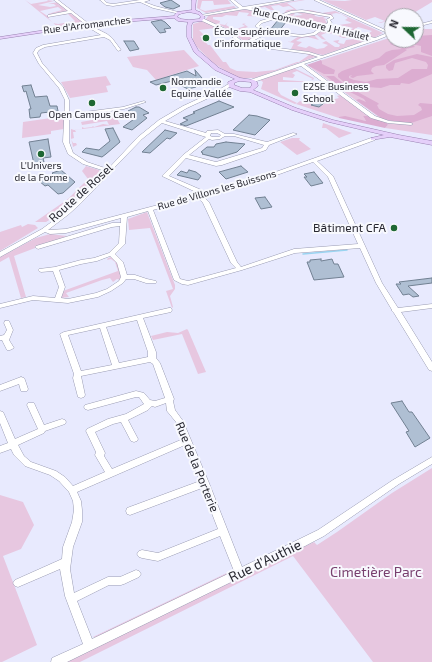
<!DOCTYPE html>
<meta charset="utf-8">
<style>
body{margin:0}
#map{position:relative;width:432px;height:662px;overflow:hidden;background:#e8eafe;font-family:"Exo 2",sans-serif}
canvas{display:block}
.north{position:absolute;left:384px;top:8px;width:40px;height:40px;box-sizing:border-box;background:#f8f9fe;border:1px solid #a5a5ac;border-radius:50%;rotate:292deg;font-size:11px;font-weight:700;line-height:16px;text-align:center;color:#282831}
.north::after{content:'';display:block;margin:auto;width:14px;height:18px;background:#1e6733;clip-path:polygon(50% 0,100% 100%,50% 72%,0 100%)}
</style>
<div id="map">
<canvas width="432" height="662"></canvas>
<div class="north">N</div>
</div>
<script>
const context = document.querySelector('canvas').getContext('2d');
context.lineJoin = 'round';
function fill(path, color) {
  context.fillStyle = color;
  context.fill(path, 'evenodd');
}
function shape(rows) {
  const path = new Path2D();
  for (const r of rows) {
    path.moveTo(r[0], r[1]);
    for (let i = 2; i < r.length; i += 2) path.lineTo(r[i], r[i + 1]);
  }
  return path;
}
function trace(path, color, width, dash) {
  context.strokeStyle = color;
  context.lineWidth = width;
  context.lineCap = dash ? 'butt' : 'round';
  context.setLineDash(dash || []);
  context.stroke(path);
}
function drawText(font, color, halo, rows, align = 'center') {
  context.font = font + ' "Exo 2",sans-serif';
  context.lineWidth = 4;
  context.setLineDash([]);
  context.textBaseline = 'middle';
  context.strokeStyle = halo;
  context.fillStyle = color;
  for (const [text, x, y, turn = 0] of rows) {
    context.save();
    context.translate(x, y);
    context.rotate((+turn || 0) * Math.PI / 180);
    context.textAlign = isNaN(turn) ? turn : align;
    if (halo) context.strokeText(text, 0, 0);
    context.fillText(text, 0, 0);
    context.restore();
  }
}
fill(shape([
 [25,0,31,4,48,1,47,0,54,1,38,5,50,7,56,6,54,4,48,4,58,2,67,10,67,11,51,15,48,14,62,10,58,7,40,11,49,17,48,18,53,23,58,24,75,21,68,14,51,16,70,13,82,21,77,24,58,27],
 [198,0,228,0,231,4,214,5,213,1,202,1,200,9,205,11,234,6,236,8,206,13,197,8],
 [301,0,305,0,287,3,297,10,285,14,284,13,287,10,294,9,289,6,283,7,279,5,271,6,274,10,271,10,265,7,258,8,261,11,273,12,283,15,278,15,251,8],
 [322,0,345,1,352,0,432,0,432,2,412,14,405,16,392,16,392,20,380,23,378,23,385,21,375,17,366,20],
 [245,9,275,17,267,20,268,17,247,16,249,13,239,12,237,16,226,15,222,17,213,17,213,19,220,21,219,24,225,25,228,22,226,25,234,30,242,27,245,26,242,24,246,23,244,24,248,27,239,30,250,36,264,32,248,41,244,41,222,26,205,20,209,15],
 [300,10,310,10,322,13,335,11,383,33,374,38,354,33,368,34,372,31,358,27,351,32,344,31,349,31,353,28,339,25,352,23,345,20,348,18,341,14,336,13,332,14,333,16,332,16],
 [295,12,318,14,314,14,315,16,319,17,326,16,323,18,327,19,325,20,327,23,325,25,326,25,315,24,318,23,316,22,284,16,294,13,295,14,292,16,303,15],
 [203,21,225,32,220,32,216,28,199,30,204,35,200,36,208,45,210,45,223,62,226,62,230,68,237,71,256,72,275,70,297,62,299,62,309,55,306,54,308,53,318,56,255,78,256,78,237,78,213,63,197,47,193,40,193,24],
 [323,29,325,29,371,39,323,55,291,49,294,43,289,42,288,41,290,42,299,36,314,35,319,40,308,37,301,38,296,41,302,42,297,46,306,48,309,46,317,49,324,48,328,45,322,43,326,41,335,47,339,47,340,45,333,41,339,40,338,43,344,44,346,40,355,39,353,37,343,38,334,34,326,33,321,35,326,40,322,39,316,34,325,30],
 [416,29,432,29,432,135,385,128,388,125,387,123,411,125,380,118,307,65,392,37,392,40,416,40],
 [184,50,199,66,156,80,147,70,133,67,127,57],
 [294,68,314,78,313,80,311,80,313,79,297,71,292,73,295,75,293,78,283,77,283,80,313,82,278,82,278,91,281,95,297,103,295,104,288,101,261,89,263,82,260,80],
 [106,76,111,85,106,86,108,92,70,98,61,82],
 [340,95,369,116,363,116,366,121,340,117,339,118,296,104,300,101,309,104,311,102,313,103,311,105,319,107,331,100,339,98,337,96],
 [120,111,120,114,115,115,120,124,75,130,76,132,73,132,74,138,71,139,73,143,76,143,77,145,73,147,71,138,71,129,74,130,82,129,82,127,84,128,92,127,93,126,94,127,103,124,109,125,107,121,82,125,81,122,109,117,108,113],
 [65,116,64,129,51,131,51,134,22,138,23,122],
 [323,123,352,133,339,138,326,128,322,128],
 [292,138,300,138,299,140,311,149,297,155,280,142],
 [86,166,99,170,101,173,62,212,46,222,35,222,68,199,88,179,82,171],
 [147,212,175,285,175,289,170,296,173,307,172,308,166,291,173,289,150,228,129,230,128,219],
 [28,224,35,225,38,228,0,251,0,232,21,225,22,227],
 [50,234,67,236,14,256,26,297,21,298,9,257,0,262,0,257,36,238],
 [111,257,118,264,121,278,120,280,117,279,113,282,110,278,102,280,66,293,69,297,60,298,63,291,118,271,115,262,111,259,107,260,108,258],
 [187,329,188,330,206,372,198,374,182,334,153,340,151,336,167,332,178,333],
 [432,468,432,662,373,662,293,556,80,662,66,662,297,550,314,542,317,545,337,532,392,493],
 [0,495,23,502,34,525,21,549,3,556,37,645,2,662,0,662],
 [233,570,231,574,98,638,93,637]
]), '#e7c7e0');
fill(shape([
 [432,35,432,56,421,52,421,46,401,42,416,40,416,36],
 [392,41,401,44,413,45,415,47,405,49,407,50,384,65,376,66,372,68,371,71,374,74,357,76,353,78,350,77,352,75,349,76,349,78,354,80,366,82,377,79,398,78,412,69,427,69,428,65,426,62,412,58,395,63,393,70,389,71,386,68,386,65,394,60,417,54,432,57,432,74,409,84,401,83,400,85,390,85,381,88,354,86,344,82,338,77,338,74,342,71,379,58,386,52,392,50,402,49,390,44],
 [321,60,322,62,322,64,335,70,334,74,324,74,307,65],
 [326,76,334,76,345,85,378,103,379,104,377,105,379,109,388,114,397,116,414,115,422,110,421,107,418,105,420,103,432,104,432,116,411,123,384,120,356,100,359,99,366,102,364,99,342,88],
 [345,116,366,121,363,116,369,116,387,123,388,125,385,128,339,118,339,117]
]), '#dcadd1');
trace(shape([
 [303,254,347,250]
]), '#99d4f0', 1.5);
const building = shape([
 [171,0,180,6,173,9,165,7,160,3,171,0],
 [161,20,165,22,171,28,164,29,166,32,160,33,151,22,161,20],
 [278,20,286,22,279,31,270,30,278,20],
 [124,41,134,41,139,49,130,51,124,41],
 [195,70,202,78,200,87,199,83,197,83,196,87,188,89,172,81,156,85,150,82,187,71,196,76,195,70],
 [31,85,35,97,47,96,50,106,57,106,58,111,41,113,40,117,30,118,29,109,31,109,26,91,24,92,22,86,31,85],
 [326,96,332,97,319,107,311,105,326,96],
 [219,101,234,107,186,126,180,124,188,120,183,118,195,113,193,112,219,101],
 [136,107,139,107,149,113,143,115,147,118,132,130,123,127,137,117,128,111,136,107],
 [249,115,257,116,270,120,255,135,233,130,249,115],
 [113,128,120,142,106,154,102,157,82,152,86,148,99,150,110,141,105,129,113,128],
 [165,130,177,133,170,139,167,138,150,153,142,152,165,130],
 [48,139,51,157,43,158,44,162,34,164,29,142,48,139],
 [226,142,245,144,237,152,218,158,202,154,203,153,201,152,207,147,214,147,216,144,226,142],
 [241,166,248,172,226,179,219,172,241,166],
 [61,170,75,182,63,193,58,194,48,185,45,186,39,181,54,175,52,173,61,170],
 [189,170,196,172,201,176,198,180,177,175,181,171,187,173,189,170],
 [314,172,323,183,311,186,304,177,307,177,304,174,314,172],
 [265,197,272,207,261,209,255,198,265,197],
 [321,259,321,261,332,259,334,264,338,264,344,277,314,280,307,262,310,262,310,260,321,259],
 [432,278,432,283,408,286,419,296,413,297,409,294,403,295,396,284,401,284,399,282,432,278],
 [402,401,409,412,412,412,430,438,415,447,406,432,409,431,391,403,402,401]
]);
fill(building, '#afbfd3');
trace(building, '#718092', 1);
const minor = shape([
 [54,0,58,0,93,27,107,34,112,38,121,50,118,51,110,40,104,37,45,47,39,50,37,53,42,63,63,87,69,100,69,114,123,107,144,101,146,102,124,109,69,117,69,142,73,153,87,162,108,169,138,137,159,120,183,106,222,88,230,83,232,84,226,90,187,108,165,121,206,133,207,131,218,130,225,134,234,134,267,142,293,133,297,134,269,145,266,150,222,165,216,166,186,158,169,176,206,192,270,174,371,138,375,138,375,140,317,161,333,176,382,283,398,308,432,304,432,308,401,312,432,362,432,371,429,370,394,313,392,311,392,310,376,283,360,248,295,253,242,270,188,285,182,284,174,280,148,211,127,217,125,244,115,254,123,262,127,275,135,275,147,279,156,281,157,282,156,283,146,283,134,279,126,279,123,283,111,291,98,297,68,303,33,300,0,308,0,304,33,296,55,298,59,287,53,271,41,272,39,271,38,270,39,269,55,267,81,260,94,258,109,253,119,243,120,226,112,227,38,249,35,247,36,246,92,229,112,223,121,223,121,218,66,233,50,234,45,232,0,257,0,252,42,229,65,212,105,171,83,164,68,154,63,142,65,100,59,88,39,64,33,53,36,48,43,45,101,35,91,29,71,13,48,17,48,15,68,11,54,0],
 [162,123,206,137,183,155,162,176,200,194,66,229,48,230,69,214,81,203,110,173,112,172,112,170,142,139,162,123],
 [211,133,217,133,221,135,219,137,213,137,210,136,211,133],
 [225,136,234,136,264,145,262,148,216,162,189,155,209,139,212,140,220,139,225,136],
 [313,162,328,177,358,244,294,249,241,267,237,262,209,202,203,196,274,176,313,162],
 [198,197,203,203,231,263,236,268,188,281,180,279,153,210,198,197],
 [110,256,117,263,121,277,119,281,107,289,96,293,68,299,61,298,65,287,59,270,81,264,97,261,110,256],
 [100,0,104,0,107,3,113,4,140,0,150,0,144,2,155,6,182,13,180,14,153,8,140,2,113,6,106,5,100,0],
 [230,0,234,0,243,7,286,0,294,0,251,8,280,15,291,11,302,10,331,15,334,18,330,20,332,23,328,26,375,38,387,33,314,0,319,0,390,32,392,32,392,34,377,40,304,64,375,116,389,121,411,123,413,124,411,125,388,123,371,118,301,66,254,82,250,82,250,80,318,57,309,54,249,46,247,45,248,44,309,52,322,56,371,39,325,28,315,35,302,37,268,33,247,44,245,44,245,42,264,32,255,26,260,21,277,16,245,9,203,16,201,15,239,8,230,0],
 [302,12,330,17,330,18,327,19,328,23,324,25,284,16,292,13,302,12],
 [281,17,321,27,313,33,302,35,268,31,259,26,262,23,281,17],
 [200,18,202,18,228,30,243,42,240,43,226,32,200,20,200,18],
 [432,21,432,23,416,27,416,25,432,21],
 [169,308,171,308,172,310,171,312,143,318,156,352,156,358,160,363,174,399,173,401,175,410,183,421,209,483,242,567,318,530,393,480,432,457,432,464,399,484,324,536,305,546,67,662,51,662,52,658,83,644,65,596,60,569,18,587,15,586,13,583,15,580,62,559,63,547,72,522,74,510,73,501,69,492,59,481,50,475,25,466,14,455,11,449,0,453,0,446,8,443,0,423,0,411,3,412,4,414,15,439,38,429,27,405,28,403,34,403,44,425,62,419,65,420,66,422,65,424,45,431,44,433,18,445,24,456,31,462,56,471,65,477,73,486,105,472,95,455,96,452,86,431,87,429,108,419,126,414,144,404,139,397,136,397,88,410,85,409,84,407,85,405,136,391,144,393,150,400,155,401,165,398,164,395,153,364,150,362,81,376,85,395,84,397,81,398,78,397,73,378,74,374,60,334,64,332,169,308],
 [137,320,148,352,148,357,119,363,106,327,137,320],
 [100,328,112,365,81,371,68,335,100,328],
 [166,403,167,411,176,422,183,439,112,469,104,456,105,453,95,432,113,424,121,422,131,441,134,442,137,441,138,439,128,420,148,410,152,406,155,407,166,403],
 [185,445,200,481,127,508,126,511,127,514,130,515,202,488,218,529,158,553,142,550,139,551,137,554,139,557,142,558,158,561,220,536,234,571,92,639,77,601,109,585,121,585,124,584,139,577,141,574,139,571,136,570,120,577,108,577,74,593,70,569,73,547,82,522,82,510,81,501,77,492,185,445],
 [5,321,9,321,13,330,9,340,14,348,10,350,7,350,2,340,0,340,0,336,4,335,7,330,4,323,5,321],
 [21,377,24,378,25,380,28,389,27,391,21,391,19,384,0,391,0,385,21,377]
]);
const major = shape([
 [192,0,196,0,195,9,197,11,200,12,205,17,202,21,193,22,191,26,191,37,198,50,219,68,240,78,254,80,257,82,258,86,253,90,296,108,333,120,399,135,432,141,432,145,390,137,371,140,371,138,384,135,329,122,292,110,250,92,240,91,229,87,228,82,235,79,215,70,194,52,187,37,187,26,188,22,178,21,174,18,98,24,0,39,0,37,98,22,174,16,177,12,192,10,192,0],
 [189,12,198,14,201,17,199,19,189,20,181,19,177,17,179,14,189,12],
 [239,81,251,82,252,85,250,88,242,88,234,85,234,83,239,81]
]);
trace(minor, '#999bb2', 1);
trace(major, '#9880b1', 1);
fill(minor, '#fff');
fill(major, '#e5cffa');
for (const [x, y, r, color] of [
 [206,38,4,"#1e6733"],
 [163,88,4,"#1e6733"],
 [295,93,4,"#1e6733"],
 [92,103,4,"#1e6733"],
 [41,154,4,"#1e6733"],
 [394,228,4,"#1e6733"]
]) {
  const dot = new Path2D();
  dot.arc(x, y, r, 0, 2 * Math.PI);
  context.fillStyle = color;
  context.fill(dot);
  trace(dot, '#f8f9fe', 1.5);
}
drawText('10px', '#282831', '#f8f9fe', [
 ["Rue Commodore J H Hallet",311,24,13],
 ["Rue d'Arromanches",87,25,-7],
 ["Rue de Villons les Buissons",217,190,-16]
]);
drawText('10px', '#282831', '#f8f9fe', [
 ["École supérieure",214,32],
 ["d'informatique",214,44],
 ["Normandie",171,82],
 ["Equine Vallée",171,94],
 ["E2SE Business",303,87],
 ["School",303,99],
 ["Open Campus Caen",92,115,"center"],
 ["L'Univers",41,166,"center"],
 ["de la Forme",41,178,"center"]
], 'left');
drawText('12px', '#282831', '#f8f9fe', [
 ["Route de Rosel",81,193,-42],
 ["Rue de la Porterie",197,467,68]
]);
drawText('12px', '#282831', '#f8f9fe', [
 ["Bâtiment CFA",386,228]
], 'right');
drawText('14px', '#282831', '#f8f9fe', [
 ["Rue d'Authie",265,561,-26]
]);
drawText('14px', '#783f6e', '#f8f9fe', [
 ["Cimetière Parc",376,572]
]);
</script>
